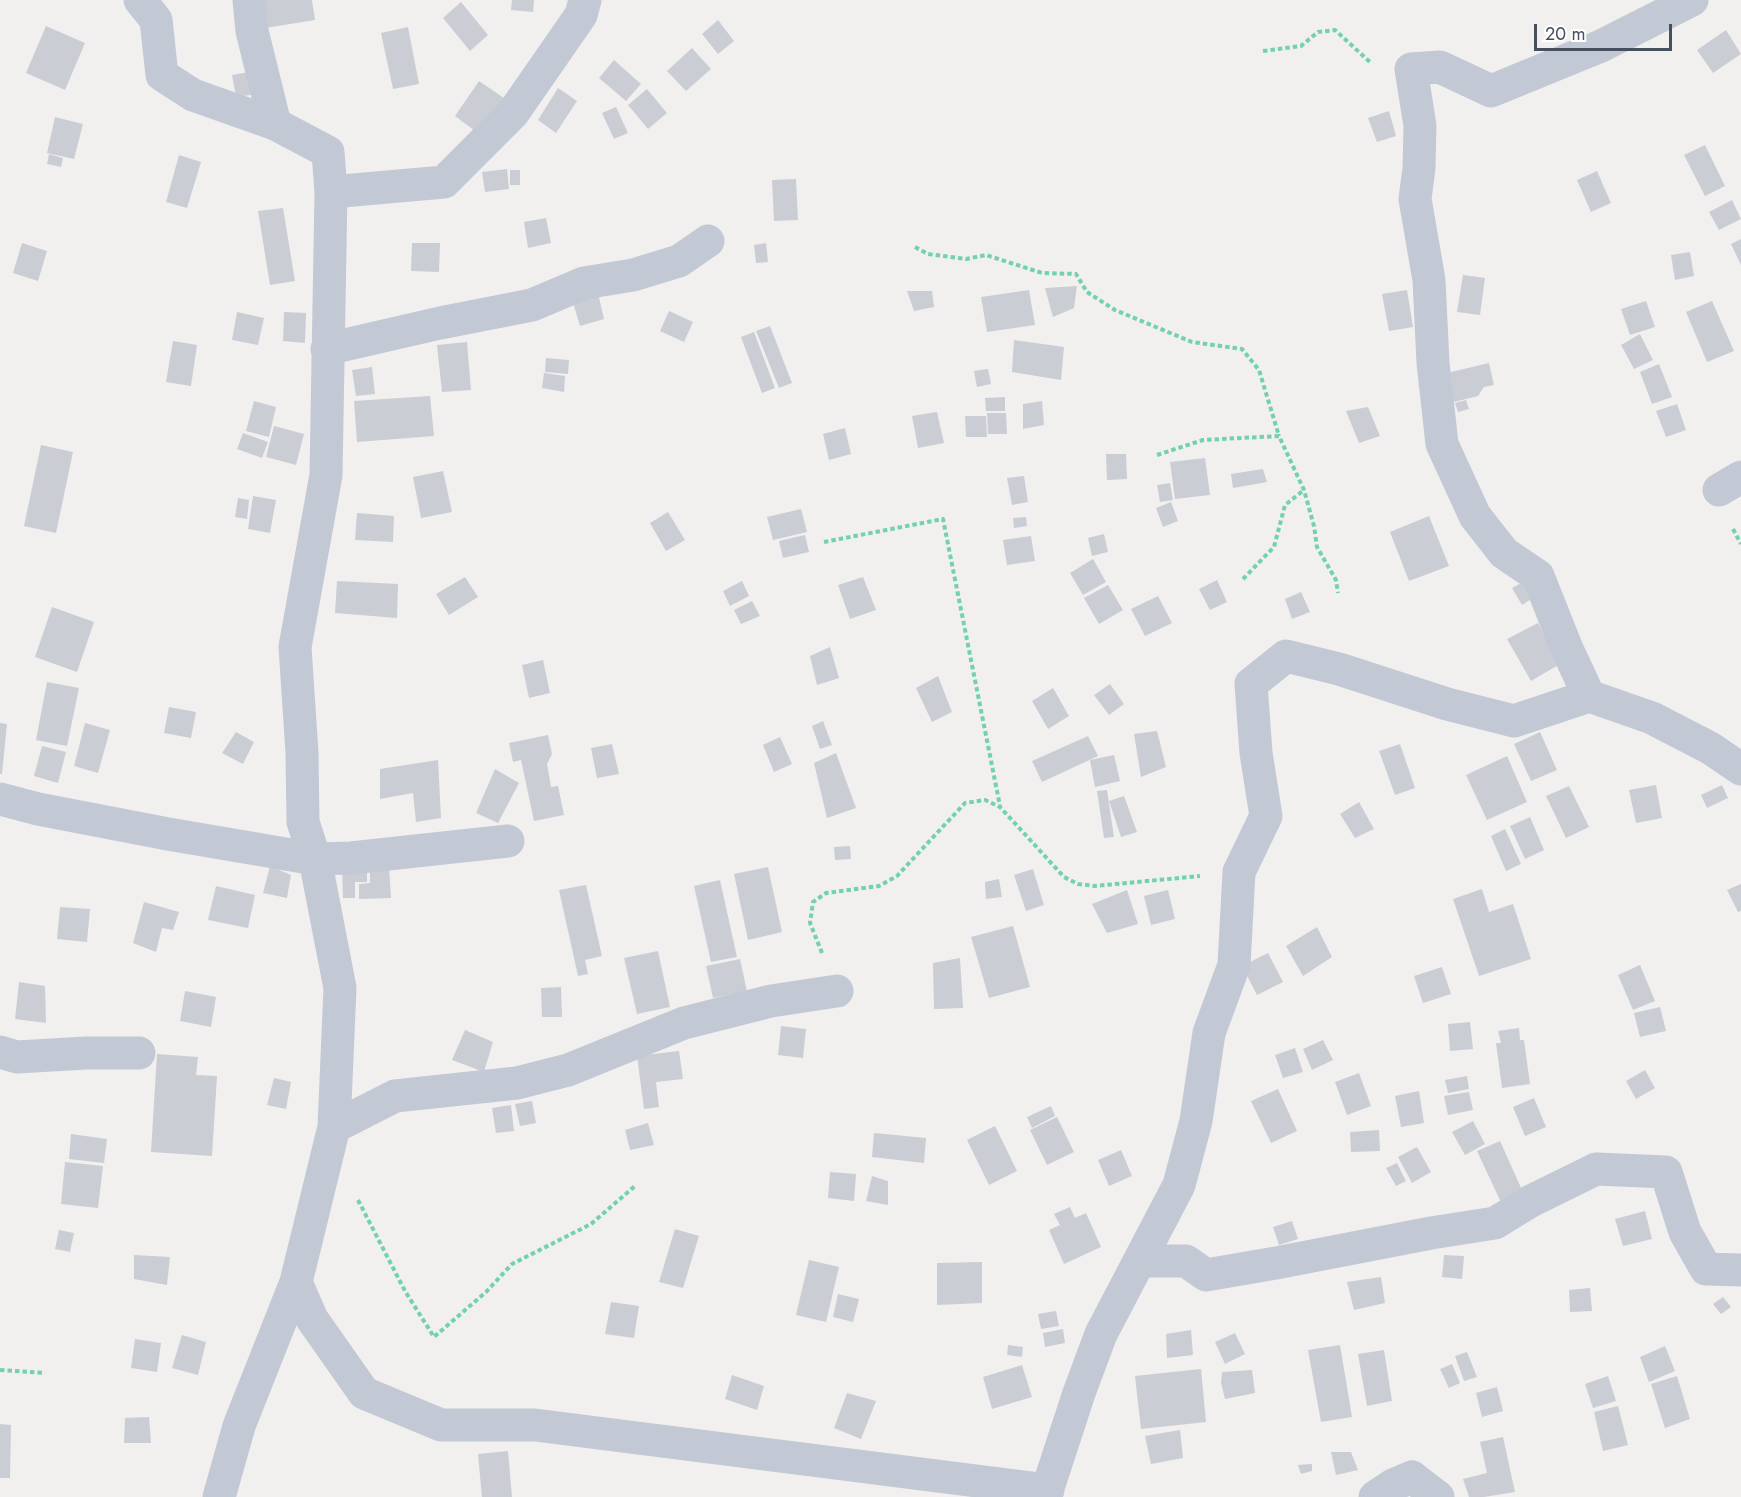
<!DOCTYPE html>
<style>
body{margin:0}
#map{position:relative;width:1741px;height:1497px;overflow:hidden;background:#f2efef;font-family:Jost,sans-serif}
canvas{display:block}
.scale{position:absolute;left:1534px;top:24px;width:138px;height:27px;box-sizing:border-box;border:3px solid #464f5d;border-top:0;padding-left:8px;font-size:18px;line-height:21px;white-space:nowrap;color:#464f5d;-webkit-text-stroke:4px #fff;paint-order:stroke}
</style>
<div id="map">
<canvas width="1741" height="1497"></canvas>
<div class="scale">20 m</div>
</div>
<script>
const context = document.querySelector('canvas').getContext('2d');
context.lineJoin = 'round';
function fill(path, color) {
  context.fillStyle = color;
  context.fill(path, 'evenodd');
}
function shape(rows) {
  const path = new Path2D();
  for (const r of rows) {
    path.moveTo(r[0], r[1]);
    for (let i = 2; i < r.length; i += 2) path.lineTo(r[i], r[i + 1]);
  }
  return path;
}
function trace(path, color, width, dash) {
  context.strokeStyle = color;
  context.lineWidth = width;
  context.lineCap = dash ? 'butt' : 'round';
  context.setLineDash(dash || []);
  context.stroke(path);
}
fill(shape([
 [254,0,312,0,315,20,259,29],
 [512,0,534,0,533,12,511,10],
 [461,2,488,35,470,51,443,18],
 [718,20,734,41,718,54,702,34],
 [46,26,85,43,65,90,26,73],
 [408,27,419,84,393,89,381,33],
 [1726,30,1741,54,1713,73,1697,50],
 [692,48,711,69,686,91,667,71],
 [614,60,641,84,626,101,599,78],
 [255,71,258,94,236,97,232,75],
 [479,81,504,98,479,134,455,116],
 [558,88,577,101,556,133,538,120],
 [647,89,667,113,648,129,628,105],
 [616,107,628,133,614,139,602,113],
 [1389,111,1396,136,1377,142,1368,118],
 [55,117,83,124,74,159,47,153],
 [1705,145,1725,186,1705,196,1684,155],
 [49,154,63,158,61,167,47,164],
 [179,155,201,162,187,208,166,202],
 [507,169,509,189,485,192,482,172],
 [510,170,520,170,520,185,510,185],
 [1597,171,1611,203,1591,212,1577,180],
 [796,179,798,220,774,221,772,180],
 [1732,200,1741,219,1719,230,1709,212],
 [283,208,295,281,270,285,258,211],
 [546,218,551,243,528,248,524,222],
 [1741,239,1741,265,1731,244],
 [22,243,47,251,38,281,13,273],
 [412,243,440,243,439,272,411,271],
 [766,243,768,262,756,263,754,245],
 [1690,252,1694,276,1675,280,1671,255],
 [1463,275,1485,278,1480,315,1457,312],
 [1077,286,1074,308,1053,317,1045,288],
 [1029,290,1035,325,987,332,981,297],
 [1407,290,1413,327,1389,331,1382,294],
 [907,291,932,291,934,307,914,311],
 [598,293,604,319,580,326,572,299],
 [1646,301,1655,327,1630,335,1621,309],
 [1712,301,1734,351,1707,362,1686,312],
 [669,311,693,322,684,342,660,331],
 [237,312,264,318,258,345,232,340],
 [284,312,306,313,305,343,283,341],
 [770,326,792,383,779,388,756,331],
 [754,332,775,388,762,393,741,337],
 [1640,334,1653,360,1634,369,1621,345],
 [1014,340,1064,347,1061,380,1012,372],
 [173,341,197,345,191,386,166,382],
 [467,342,471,390,442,392,437,345],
 [546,358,569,360,568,374,545,372],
 [1489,363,1494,385,1484,387,1478,396,1454,402,1447,373],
 [1659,364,1672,397,1652,404,1640,372],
 [372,367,375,394,356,396,352,370],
 [988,369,991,384,977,387,974,371],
 [544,373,565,376,564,392,542,388],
 [430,396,434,436,357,442,354,401],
 [1005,397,1005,411,986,411,985,398],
 [1466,400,1469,409,1458,412,1455,403],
 [254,401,276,407,269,437,246,431],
 [1042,401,1044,425,1023,429,1023,404],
 [1677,404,1686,430,1666,437,1656,411],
 [1368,407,1380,436,1359,443,1346,411],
 [937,412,944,443,918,448,912,416],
 [987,413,1006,413,1007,434,988,434],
 [965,416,986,416,987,437,966,437],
 [274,426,304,434,296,465,266,457],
 [845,428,851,454,829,460,823,434],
 [243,433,268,442,262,458,237,449],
 [41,445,73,452,56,533,24,526],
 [1106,454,1126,454,1127,479,1107,480],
 [1205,458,1210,495,1175,499,1170,462],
 [1263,469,1267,482,1233,488,1231,474],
 [443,471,452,512,421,518,413,477],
 [1024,476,1028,502,1012,505,1007,478],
 [1170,483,1173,500,1160,502,1157,485],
 [253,496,276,500,270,533,248,529],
 [238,498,249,500,247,519,235,517],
 [1171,502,1178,521,1163,527,1156,508],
 [801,509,807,532,773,540,767,517],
 [668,512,685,540,666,551,650,523],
 [357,513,394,516,393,542,355,540],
 [1429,516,1449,566,1409,581,1390,532],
 [1026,517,1027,526,1014,528,1013,518],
 [1104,534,1108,552,1092,556,1088,538],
 [805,535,809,552,783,558,779,541],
 [1031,536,1035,561,1007,565,1003,540],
 [1093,559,1106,582,1083,595,1070,573],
 [465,577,478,597,449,615,436,594],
 [863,577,876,610,850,619,838,585],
 [1217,580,1227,602,1210,610,1199,589],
 [1527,580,1536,596,1522,605,1512,588],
 [337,581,398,584,397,618,335,613],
 [742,581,749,596,730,606,723,591],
 [1108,585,1123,610,1099,624,1084,598],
 [1301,592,1310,612,1292,619,1285,599],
 [1158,596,1172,623,1145,636,1131,609],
 [752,601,760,616,741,624,734,610],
 [52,607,94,622,77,672,35,657],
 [1538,623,1560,664,1531,681,1507,639],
 [830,647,839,678,817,685,810,656],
 [543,660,550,693,529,698,522,665],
 [938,676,952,712,932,722,916,688],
 [47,682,79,688,67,746,36,740],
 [1110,684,1124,704,1109,715,1094,695],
 [1053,688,1069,716,1048,729,1032,701],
 [169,707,196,712,191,738,164,733],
 [823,721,832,745,820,749,812,726],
 [0,723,7,724,2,774,0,774],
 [85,723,110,730,98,773,74,766],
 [1157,731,1166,767,1141,777,1134,734],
 [236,732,254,742,243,764,222,753],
 [1540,732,1557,770,1531,781,1514,744],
 [548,735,552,754,547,764,551,787,558,786,564,815,534,821,521,760,513,762,509,743],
 [1088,736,1098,756,1042,782,1032,761],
 [780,737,792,764,774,772,763,745],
 [612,744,619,774,597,778,591,748],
 [1400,744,1415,788,1395,795,1379,751],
 [42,746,66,752,58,783,34,776],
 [836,753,856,808,827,818,814,763],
 [1114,755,1120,781,1095,787,1090,760],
 [1507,756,1527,802,1487,820,1466,775],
 [438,760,441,818,416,822,413,793,380,799,380,769],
 [495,769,519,783,498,823,476,813],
 [1656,785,1662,818,1636,823,1629,790],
 [1722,785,1728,798,1707,808,1701,795],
 [1569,786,1589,827,1566,838,1546,796],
 [1107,790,1114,837,1104,838,1097,791],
 [1124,796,1137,832,1121,837,1109,801],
 [1359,802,1374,829,1355,838,1340,814],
 [1530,817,1544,850,1525,859,1510,826],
 [1505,829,1521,864,1506,871,1491,836],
 [850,846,851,859,835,860,834,847],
 [270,866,291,875,287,898,263,893],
 [342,867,367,867,367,882,355,882,355,898,343,898],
 [370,867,389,867,391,898,359,899,359,884,370,883],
 [768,867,782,932,748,940,734,874],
 [1033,869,1044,905,1026,911,1014,875],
 [999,879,1002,897,986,899,985,882],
 [720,880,737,957,711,962,694,886],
 [1741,884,1741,911,1738,912,1727,890],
 [586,885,602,956,585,960,588,974,578,976,559,890],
 [216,886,255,895,248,928,208,920],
 [1482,889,1489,912,1513,904,1531,959,1479,976,1453,899],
 [1127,890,1138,924,1107,933,1092,904],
 [1168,890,1175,919,1151,925,1144,896],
 [144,902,179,912,173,930,162,928,156,952,133,943],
 [60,907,90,909,87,942,57,939],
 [1013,926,1030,987,989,998,971,937],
 [1317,927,1332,957,1303,976,1286,946],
 [658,951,670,1007,637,1014,624,958],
 [1268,953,1283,982,1257,995,1242,966],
 [960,958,963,1008,934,1009,933,963],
 [740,959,747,991,713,998,706,966],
 [1640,965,1655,1001,1633,1010,1618,975],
 [1442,967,1451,994,1423,1003,1414,976],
 [19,982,45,986,46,1023,15,1019],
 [561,987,562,1017,542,1017,541,988],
 [185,991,216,997,211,1027,180,1021],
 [1660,1007,1666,1031,1640,1037,1634,1013],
 [1470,1022,1473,1049,1450,1051,1448,1024],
 [781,1026,806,1029,803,1058,778,1055],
 [1519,1028,1520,1040,1524,1040,1530,1084,1502,1088,1496,1043,1501,1043,1498,1031],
 [465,1030,493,1042,484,1072,452,1060],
 [1323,1040,1333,1060,1312,1070,1303,1049],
 [1295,1048,1303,1072,1283,1078,1275,1055],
 [679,1051,683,1079,656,1082,659,1107,644,1109,637,1056],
 [157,1054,198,1057,196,1075,217,1076,212,1156,151,1152],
 [1645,1070,1655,1088,1636,1099,1626,1081],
 [1359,1073,1371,1106,1347,1115,1335,1082],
 [1467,1076,1469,1089,1448,1093,1445,1080],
 [274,1078,291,1082,286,1109,267,1105],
 [1278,1089,1297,1131,1271,1143,1251,1101],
 [1419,1091,1424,1123,1401,1127,1395,1096],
 [1469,1092,1473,1110,1448,1115,1444,1096],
 [1534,1098,1546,1127,1525,1136,1513,1107],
 [532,1101,536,1123,520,1126,515,1104],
 [511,1105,514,1131,496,1133,492,1108],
 [1051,1106,1055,1116,1032,1128,1027,1117],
 [1057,1117,1074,1152,1047,1165,1030,1130],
 [1473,1121,1485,1144,1465,1155,1452,1132],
 [648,1123,654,1145,630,1150,625,1130],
 [995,1126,1017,1171,989,1185,967,1140],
 [1379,1130,1380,1151,1351,1152,1350,1132],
 [874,1133,926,1138,924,1163,872,1157],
 [71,1134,107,1139,104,1163,69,1159],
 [1500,1141,1527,1201,1505,1211,1477,1151],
 [1417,1147,1431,1172,1412,1183,1398,1157],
 [1121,1150,1132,1176,1109,1186,1098,1160],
 [65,1162,103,1166,98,1208,61,1204],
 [1397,1163,1406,1181,1396,1186,1386,1168],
 [830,1172,856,1174,854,1201,828,1198],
 [872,1176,888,1181,888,1205,866,1201],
 [1070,1207,1075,1218,1086,1213,1101,1247,1064,1264,1049,1230,1060,1225,1054,1214],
 [1645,1211,1652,1239,1623,1246,1615,1219],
 [1292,1221,1298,1239,1279,1245,1273,1227],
 [675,1229,699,1236,683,1288,659,1282],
 [59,1230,74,1233,70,1252,55,1249],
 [134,1255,170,1257,167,1285,134,1279],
 [1444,1255,1464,1256,1462,1279,1442,1277],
 [809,1260,839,1267,826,1322,796,1315],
 [982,1262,982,1303,937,1305,937,1263],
 [1381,1277,1385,1303,1354,1310,1347,1282],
 [1590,1288,1592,1311,1570,1312,1569,1290],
 [838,1294,859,1299,853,1322,833,1317],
 [1723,1297,1731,1307,1721,1314,1713,1304],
 [611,1302,639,1306,634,1338,605,1334],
 [1056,1311,1059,1326,1041,1329,1038,1314],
 [1063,1329,1065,1343,1045,1347,1043,1333],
 [1191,1330,1193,1355,1167,1358,1166,1334],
 [1235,1333,1245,1354,1225,1364,1215,1342],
 [182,1335,206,1342,198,1375,172,1368],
 [135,1339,161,1343,157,1372,131,1368],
 [1008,1345,1023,1347,1022,1357,1007,1355],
 [1340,1345,1352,1417,1321,1422,1308,1350],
 [1665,1346,1675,1371,1649,1382,1640,1357],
 [1384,1350,1392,1401,1367,1406,1358,1354],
 [1467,1352,1477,1377,1464,1381,1455,1356],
 [1452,1364,1460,1383,1449,1388,1440,1369],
 [1022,1365,1032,1397,992,1409,983,1377],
 [1201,1369,1206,1422,1141,1429,1135,1376],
 [1252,1370,1255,1393,1225,1399,1221,1383,1222,1372],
 [732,1375,764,1386,757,1410,725,1399],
 [1608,1376,1616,1401,1593,1408,1585,1384],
 [1677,1376,1690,1419,1665,1428,1651,1384],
 [1497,1387,1503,1411,1482,1417,1476,1393],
 [847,1393,876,1401,861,1439,834,1428],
 [1618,1406,1628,1445,1603,1451,1594,1412],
 [149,1417,151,1443,124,1443,125,1418],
 [0,1424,11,1425,10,1478,0,1478],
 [1180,1430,1183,1458,1151,1464,1145,1436],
 [1503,1437,1515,1492,1484,1497,1469,1497,1463,1479,1487,1473,1480,1442],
 [508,1451,512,1497,482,1497,478,1454],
 [1331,1452,1351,1452,1358,1470,1336,1475],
 [1312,1464,1312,1471,1301,1474,1298,1465]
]), '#cbcdd5');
trace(shape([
 [1263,51,1301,46,1318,32,1335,30,1371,63],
 [915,247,928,254,966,259,986,255,1042,273,1076,274,1087,292,1115,310,1192,342,1242,349,1259,370,1279,436],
 [1157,455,1203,440,1279,436,1304,490,1314,526,1317,547,1336,580,1338,593],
 [1733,529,1741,544],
 [824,542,943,519,1000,806],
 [1243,579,1274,547,1285,505,1304,490],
 [822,953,810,923,813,902,826,893,879,886,897,876,965,803,985,800,1000,807,1064,877,1078,884,1095,886,1200,876],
 [358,1200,405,1291,434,1337,486,1292,512,1264,591,1224,635,1186],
 [0,1370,45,1373]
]), '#72d1af', 4, [4.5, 3]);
trace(shape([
 [140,0,156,20,162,75,193,95,275,124,328,152,331,192,326,475,295,647,302,753,303,822,315,859,340,988,334,1127,296,1282,239,1426,219,1497],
 [249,0,252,31,275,124],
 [331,192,444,182,513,113,581,15,585,0],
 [327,349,440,323,532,305,584,283,633,275,679,261,708,241],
 [1719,490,1741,477],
 [1589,696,1567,649,1538,576,1504,553,1475,516,1442,444,1433,363,1429,280,1415,199,1419,168,1420,126,1411,69,1440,67,1491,91,1601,46,1692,0],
 [0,799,38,809,168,834,315,859,351,858,508,841],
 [0,1052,17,1057,86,1053,139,1053],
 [334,1127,395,1096,517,1083,568,1070,684,1023,771,1001,837,991],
 [1140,1261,1186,1261,1206,1275,1276,1263,1431,1233,1495,1223,1531,1201,1596,1169,1666,1172,1685,1232,1706,1269,1741,1270],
 [296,1282,312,1319,364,1393,441,1425,535,1425,1048,1490],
 [1045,1497,1079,1393,1101,1334,1179,1185,1196,1121,1209,1033,1234,965,1239,872,1266,816,1256,753,1251,684,1286,656,1339,669,1447,704,1514,721,1589,696,1652,718,1710,748,1741,769],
 [1375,1497,1393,1485,1412,1477,1438,1497]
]), '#c2c9d5', 33);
</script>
